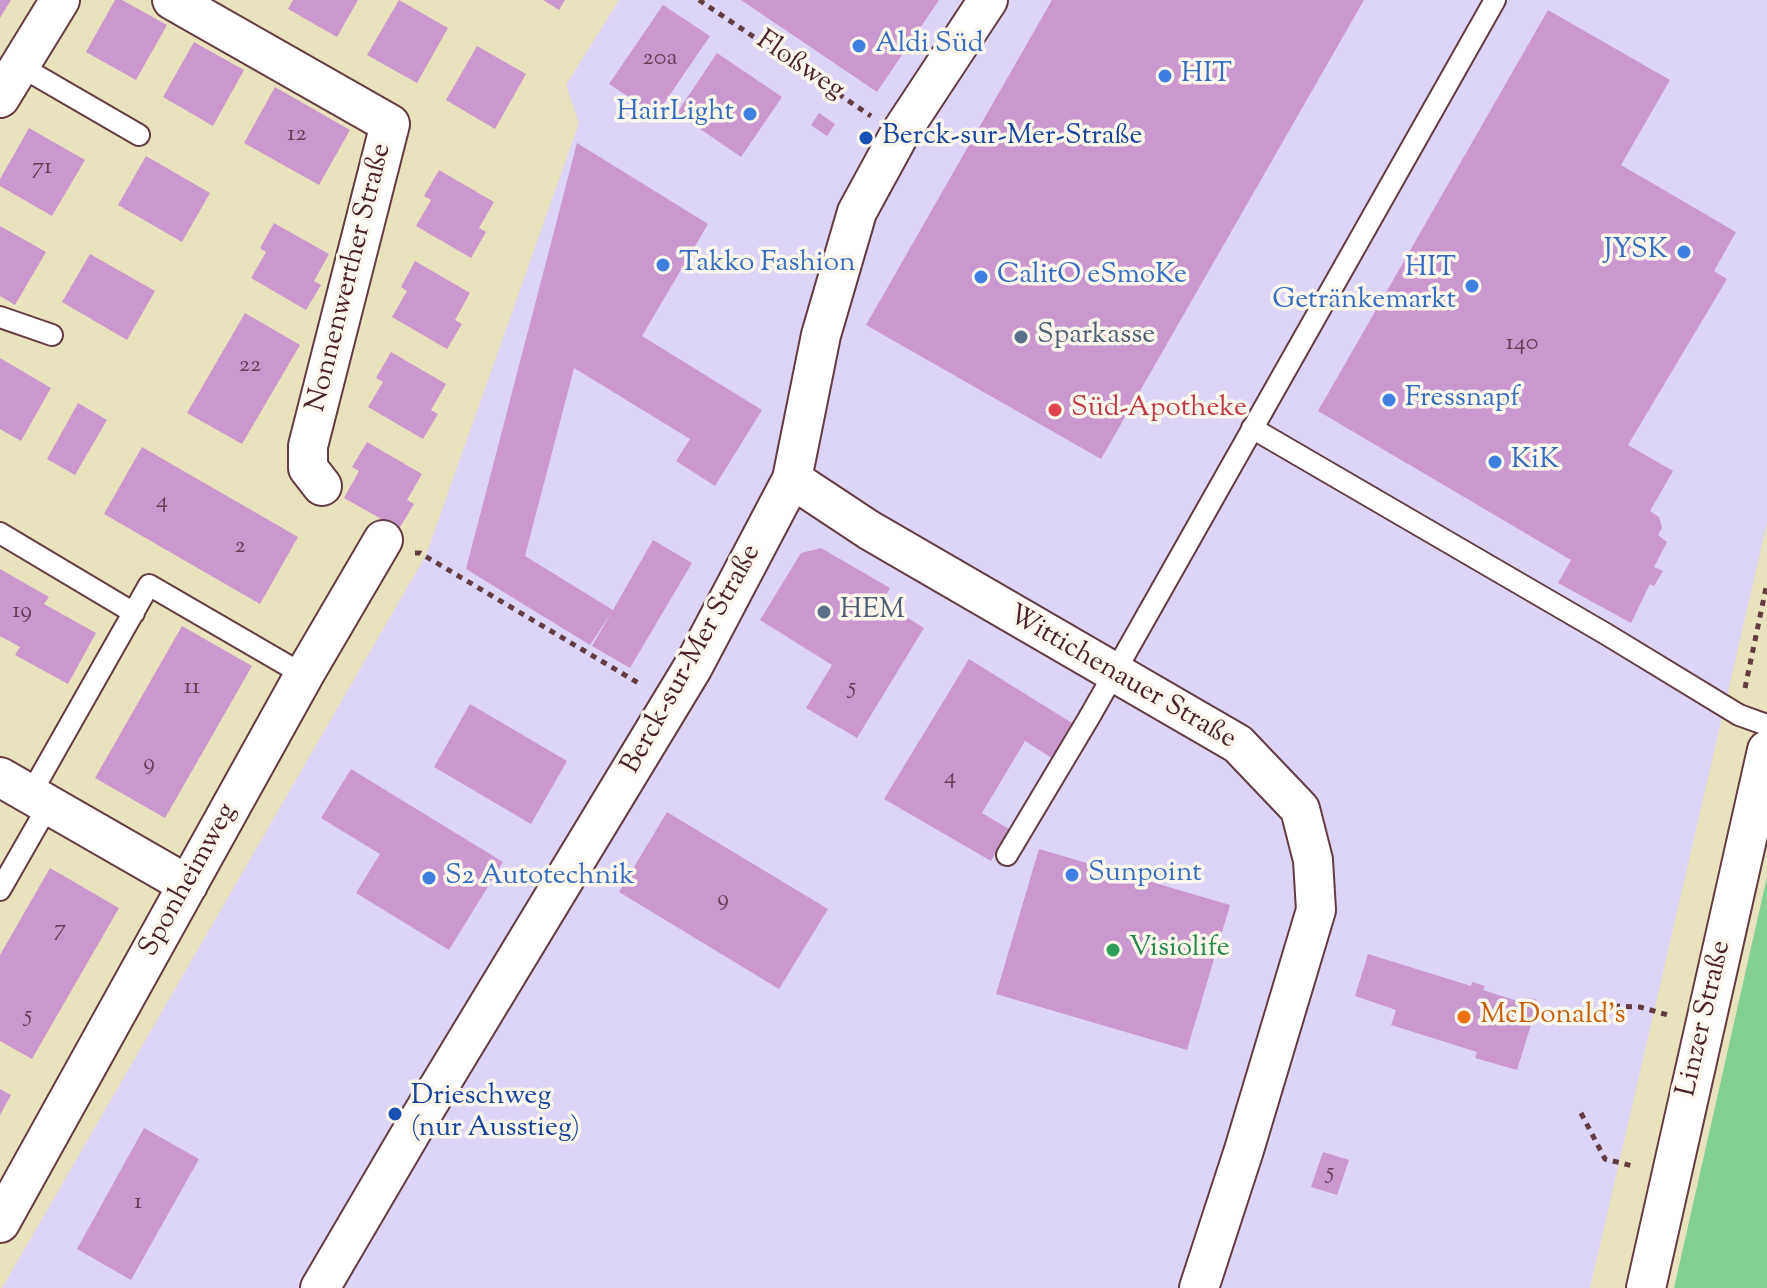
<!DOCTYPE html>
<meta charset="utf-8">
<style>
body{margin:0}
canvas{display:block;background:#e9e2be}
</style>
<canvas width="1767" height="1288"></canvas>
<script>
const context = document.querySelector('canvas').getContext('2d');
context.lineJoin = 'round';
function fill(path, color) {
  context.fillStyle = color;
  context.fill(path, 'evenodd');
}
function shape(rows) {
  const path = new Path2D();
  for (const r of rows) {
    path.moveTo(r[0], r[1]);
    for (let i = 2; i < r.length; i += 2) path.lineTo(r[i], r[i + 1]);
  }
  return path;
}
function trace(path, color, width, dash) {
  context.strokeStyle = color;
  context.lineWidth = width;
  context.lineCap = dash ? 'butt' : 'round';
  context.setLineDash(dash || []);
  context.stroke(path);
}
function drawText(font, color, halo, rows, align = 'center') {
  context.font = font + ' "Sorts Mill Goudy",serif';
  context.lineWidth = 7;
  context.setLineDash([]);
  context.textBaseline = 'middle';
  context.strokeStyle = halo;
  context.fillStyle = color;
  for (const [text, x, y, turn = 0] of rows) {
    context.save();
    context.translate(x, y);
    context.rotate((+turn || 0) * Math.PI / 180);
    context.textAlign = isNaN(turn) ? turn : align;
    if (halo) context.strokeText(text, 0, 0);
    context.fillText(text, 0, 0);
    context.restore();
  }
}
fill(shape([
 [619,0,1767,0,1767,523,1590,1288,2,1288,426,555,579,123,566,85]
]), '#ddd5f6');
fill(shape([
 [1767,877,1767,1288,1674,1288]
]), '#82d190');
fill(shape([
 [0,0,11,0,0,18],
 [115,0,122,0,167,25,136,80,86,52],
 [293,0,358,0,337,37,288,9],
 [399,0,448,28,417,83,367,55],
 [543,0,565,0,559,10],
 [741,0,939,0,877,92],
 [1052,0,1364,0,1101,459,866,325],
 [663,5,710,36,656,115,609,84],
 [1548,10,1670,80,1621,165,1736,232,1714,271,1727,279,1628,445,1673,471,1650,511,1659,517,1662,528,1658,535,1667,542,1654,567,1663,571,1654,586,1650,584,1631,623,1558,583,1571,560,1318,411],
 [194,42,244,70,213,126,163,97],
 [477,46,526,74,495,129,446,100],
 [717,53,782,97,741,157,677,113],
 [275,87,350,130,319,185,244,143],
 [819,113,835,124,827,136,811,125],
 [29,128,85,160,52,216,0,186,0,179],
 [577,143,708,224,642,336,762,410,715,486,676,461,690,439,574,368,525,556,613,610,653,540,692,563,630,668,592,646,611,613,590,645,466,569],
 [146,156,210,193,182,242,118,205],
 [439,170,494,202,479,228,486,232,471,258,416,226,431,200,424,196],
 [274,223,329,254,314,281,321,285,306,310,251,278,266,252,260,248],
 [0,226,46,252,15,305,0,296],
 [90,254,155,291,127,340,62,302],
 [415,261,470,293,455,320,462,324,447,349,392,317,407,291,401,287],
 [245,313,300,345,242,444,187,413],
 [391,352,446,384,431,410,438,414,423,439,368,407,383,382,376,378],
 [0,358,51,388,21,441,0,429],
 [78,403,107,420,75,475,47,459],
 [367,442,422,474,407,500,414,504,399,529,344,498,359,471,352,467],
 [142,447,298,537,260,604,104,514],
 [821,548,890,588,882,602,924,628,857,738,806,708,832,665,760,620,801,553],
 [0,569,49,597,44,604,96,633,68,684,15,655,20,647,0,636],
 [182,626,252,666,165,818,95,778],
 [969,659,1072,723,1052,758,1025,741,982,813,1009,829,991,861,884,799],
 [470,704,567,761,531,824,434,767],
 [351,769,503,862,449,950,356,893,380,854,321,818],
 [667,812,828,909,779,989,619,892],
 [1039,849,1230,905,1187,1050,996,994],
 [50,868,119,908,32,1059,0,1041,0,955],
 [1368,954,1471,986,1472,982,1485,986,1483,990,1524,1003,1525,998,1535,999,1538,1002,1517,1070,1475,1058,1477,1052,1391,1025,1396,1010,1355,996],
 [0,1089,11,1095,0,1115],
 [144,1128,199,1159,131,1280,77,1249],
 [1323,1152,1349,1160,1337,1195,1311,1187]
]), '#cb98ce');
const service = shape([
 [20,66,139,135],
 [0,317,52,335],
 [1252,428,1606,634,1739,715,1767,725],
 [0,533,134,613],
 [30,795,149,585,304,675],
 [1007,855,1090,716,1495,0],
 [0,890,48,806]
]);
const minor = shape([
 [172,0,390,124,308,446,308,468,322,486],
 [0,98,60,0],
 [792,479,869,530,1238,744,1300,809,1313,860,1316,910,1244,1150,1199,1288],
 [0,777,188,885],
 [0,1223,304,675,383,540],
 [320,1288,415,1126,693,667,792,479,821,335,857,212,899,135,988,0],
 [1646,1288,1767,750]
]);
trace(service, '#623c41', 24);
trace(minor, '#623c41', 42);
trace(shape([
 [699,0,871,116],
 [415,553,420,553,640,684],
 [1745,688,1767,583],
 [1614,1006,1640,1007,1668,1015],
 [1581,1113,1605,1159,1633,1166]
]), '#623c41', 5, [6, 6]);
trace(service, '#fff', 20);
trace(minor, '#fff', 38);
for (const [x, y, r, color] of [
 [859,46,8,"#3f7fe0"],
 [1165,76,8,"#3f7fe0"],
 [750,114,8,"#3f7fe0"],
 [866,138,8,"#1a4fb4"],
 [1684,252,8,"#3f7fe0"],
 [663,265,8,"#3f7fe0"],
 [981,277,8,"#3f7fe0"],
 [1472,286,8,"#3f7fe0"],
 [1021,337,8,"#5c6f8a"],
 [1389,400,8,"#3f7fe0"],
 [1055,410,8,"#e0444e"],
 [1495,462,8,"#3f7fe0"],
 [824,612,8,"#5c6f8a"],
 [1072,875,8,"#3f7fe0"],
 [429,878,8,"#3f7fe0"],
 [1113,950,8,"#2e9e5b"],
 [1464,1017,8,"#e8710a"],
 [395,1114,8,"#1a4fb4"]
]) {
  const dot = new Path2D();
  dot.arc(x, y, r, 0, 2 * Math.PI);
  context.fillStyle = color;
  context.fill(dot);
  trace(dot, '#fbf7ec', 3);
}
drawText('24px', '#6a3d54', null, [
 ["20a",660,60],
 ["12",297,136],
 ["71",42,169],
 ["140",1522,345],
 ["22",250,367],
 ["4",162,503],
 ["2",240,548],
 ["19",22,613],
 ["11",192,689],
 ["5",852,689],
 ["9",149,765],
 ["4",950,779],
 ["9",723,901],
 ["7",60,931],
 ["5",28,1017],
 ["5",1330,1174],
 ["1",138,1204]
]);
drawText('28px', '#366cbe', '#fbf7ec', [
 ["Aldi Süd",875,46],
 ["HIT",1181,76],
 ["HairLight",734,114,"right"],
 ["JYSK",1668,252,"right"],
 ["Takko Fashion",679,265],
 ["HIT",1456,270,"right"],
 ["Getränkemarkt",1456,302,"right"],
 ["CalitO eSmoKe",997,277],
 ["Fressnapf",1405,400],
 ["KiK",1511,462],
 ["Sunpoint",1088,875],
 ["S2 Autotechnik",445,878]
], 'left');
drawText('28px', '#4a1f2b', '#fbf7ec', [
 ["Floßweg",799,67,34],
 ["Nonnenwerther Straße",351,278,-76],
 ["Berck-sur-Mer Straße",693,660,-61],
 ["Wittichenauer Straße",1121,679,30],
 ["Sponheimweg",190,881,-61],
 ["Linzer Straße",1706,1019,-77]
]);
drawText('28px', '#164399', '#fbf7ec', [
 ["Berck-sur-Mer-Straße",882,138],
 ["Drieschweg",411,1098],
 ["(nur Ausstieg)",411,1130]
], 'left');
drawText('28px', '#4e5e75', '#fbf7ec', [
 ["Sparkasse",1037,337],
 ["HEM",840,612]
], 'left');
drawText('28px', '#be3a42', '#fbf7ec', [
 ["Süd-Apotheke",1071,410]
], 'left');
drawText('28px', '#27864d', '#fbf7ec', [
 ["Visiolife",1129,950]
], 'left');
drawText('28px', '#c56008', '#fbf7ec', [
 ["McDonald's",1480,1017]
], 'left');
</script>
